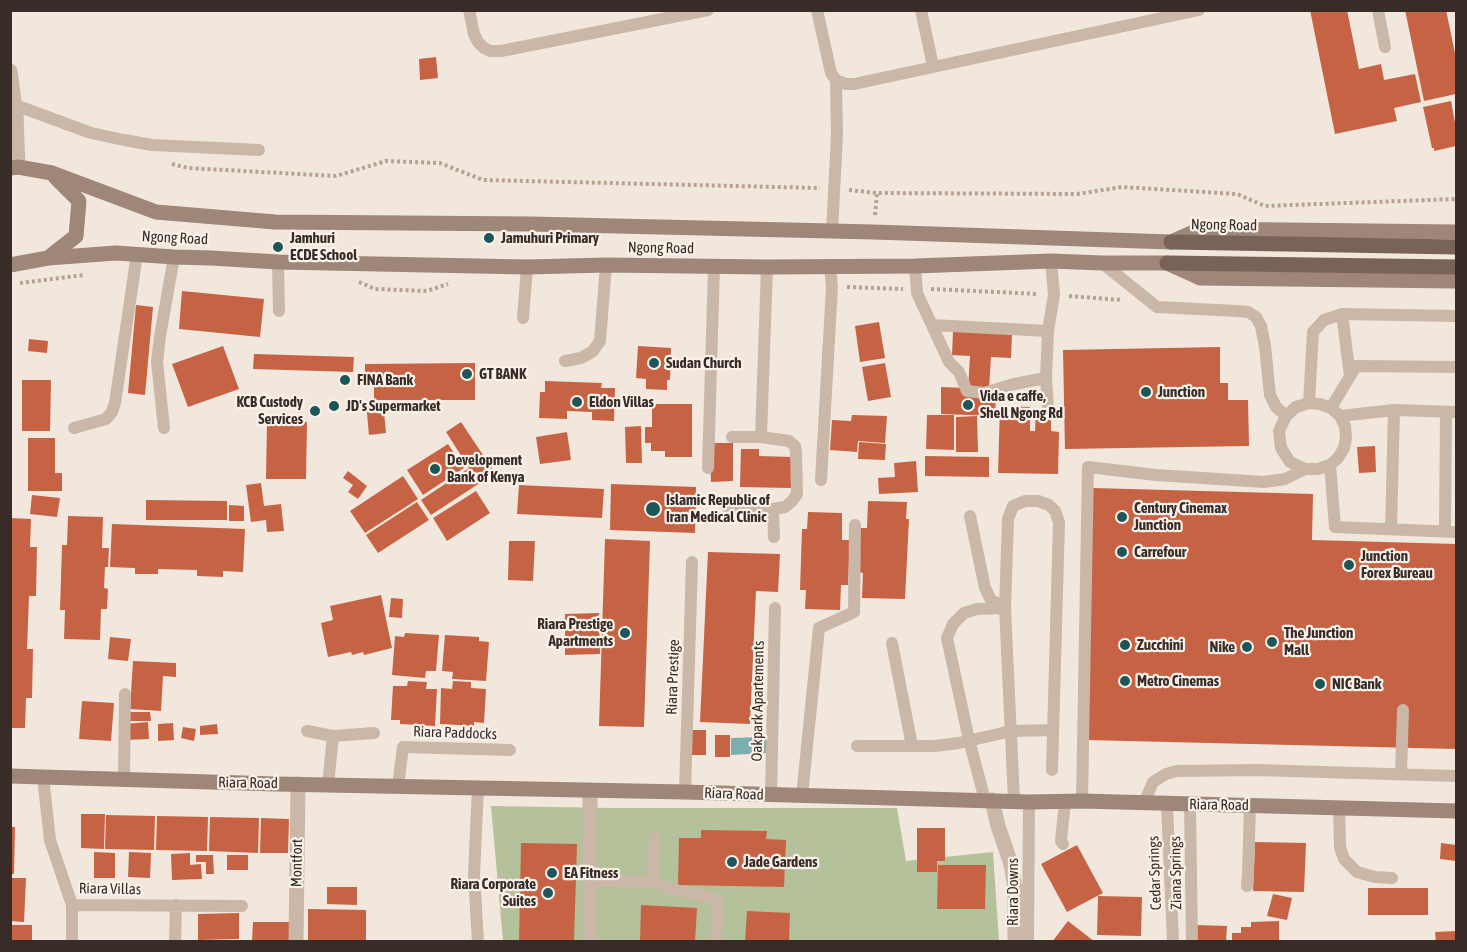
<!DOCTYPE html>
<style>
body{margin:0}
#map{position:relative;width:1467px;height:952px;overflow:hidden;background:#f2e7dc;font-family:"Asap Condensed",sans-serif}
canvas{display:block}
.frame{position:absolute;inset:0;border:12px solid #372c28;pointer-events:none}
</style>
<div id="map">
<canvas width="1467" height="952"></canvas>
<div class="frame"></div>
</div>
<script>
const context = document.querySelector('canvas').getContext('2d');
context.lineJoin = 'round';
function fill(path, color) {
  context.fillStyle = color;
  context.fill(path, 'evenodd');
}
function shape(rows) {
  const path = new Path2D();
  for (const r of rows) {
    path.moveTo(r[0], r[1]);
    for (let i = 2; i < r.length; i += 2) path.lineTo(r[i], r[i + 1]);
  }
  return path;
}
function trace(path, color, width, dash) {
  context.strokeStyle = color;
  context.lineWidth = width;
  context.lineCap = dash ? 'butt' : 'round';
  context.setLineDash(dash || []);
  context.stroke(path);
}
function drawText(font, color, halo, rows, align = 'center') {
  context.font = font + ' "Asap Condensed",sans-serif';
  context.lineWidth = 4.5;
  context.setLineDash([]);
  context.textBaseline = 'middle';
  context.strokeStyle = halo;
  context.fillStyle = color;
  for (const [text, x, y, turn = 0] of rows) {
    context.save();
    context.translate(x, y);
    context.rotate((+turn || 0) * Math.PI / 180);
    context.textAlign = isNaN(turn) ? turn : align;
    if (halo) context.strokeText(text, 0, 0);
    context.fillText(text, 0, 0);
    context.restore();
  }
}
fill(shape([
 [491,806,615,808,897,808,906,861,993,852,999,941,503,941]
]), '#b5c19b');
fill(shape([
 [763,737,768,739,768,752,766,753,731,755,731,738]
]), '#7aaeaf');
fill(shape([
 [1310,10,1347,10,1359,69,1381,64,1384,80,1415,74,1421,102,1394,108,1397,121,1335,134],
 [1405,10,1446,10,1456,58,1456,94,1424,101],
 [436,57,438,78,420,80,419,59],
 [1451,101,1456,128,1456,146,1434,151,1434,148,1432,148,1423,107],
 [182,291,264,299,260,337,179,329],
 [136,305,153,307,145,395,128,393],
 [879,322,885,358,860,362,855,326],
 [953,331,1012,334,1011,358,991,357,989,390,968,389,970,356,952,355],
 [29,339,48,341,47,353,28,351],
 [223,346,239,389,188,407,172,364],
 [638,346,671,348,670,380,667,380,667,390,646,389,646,379,636,378],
 [1220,347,1220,383,1228,383,1228,400,1248,400,1249,446,1065,449,1063,350],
 [254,354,354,357,353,372,253,369],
 [475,363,475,400,374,400,374,383,365,382,365,364],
 [885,363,891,397,868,401,862,367],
 [22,380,51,380,50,431,22,431],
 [545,381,602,383,601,388,615,388,614,421,592,420,592,412,567,411,567,419,539,418,540,392,545,392],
 [941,387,965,388,996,395,995,416,941,414],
 [383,401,386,433,369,435,366,403],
 [652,404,692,404,692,457,665,457,665,451,651,451,651,443,645,443,645,427,652,427],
 [1000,406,1030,407,1030,431,1035,431,1036,413,1051,413,1051,431,1059,432,1058,474,998,473],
 [852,415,887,416,885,443,858,441,857,452,830,450,832,420,851,421],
 [927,415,954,415,954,450,926,449],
 [977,416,978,452,956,452,956,417],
 [267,422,307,422,306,479,266,479],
 [461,422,495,473,431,515,421,500,469,468,446,432],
 [641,426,642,463,626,463,625,427],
 [567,432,571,460,540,464,536,437],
 [28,438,55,438,55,473,62,473,62,491,28,491],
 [859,442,886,444,885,460,858,459],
 [710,443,733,443,733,481,711,482],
 [448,444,464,468,423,495,407,470],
 [1375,446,1376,472,1359,473,1357,447],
 [741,449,759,449,759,456,792,457,791,488,740,487],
 [925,456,989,457,989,477,925,476],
 [916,461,918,492,879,494,878,478,895,477,894,463],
 [348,471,367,486,358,499,348,492,353,485,343,478],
 [403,476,418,499,365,533,350,511],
 [261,483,264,506,281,504,284,531,267,532,266,520,251,522,246,485],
 [611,484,696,487,695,533,610,530],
 [519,485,604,489,602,518,517,514],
 [1093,488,1313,494,1312,540,1456,544,1456,749,1086,740],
 [476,491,490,513,447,541,433,518],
 [32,495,60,498,57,517,30,514],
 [146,500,227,501,227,520,146,520],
 [868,501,907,502,906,519,909,519,905,599,862,598,863,573,858,572,860,528,867,528],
 [417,502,429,520,378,553,366,535],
 [229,505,244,506,244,521,229,521],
 [808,512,842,513,842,540,850,540,848,585,841,585,840,610,805,609,806,590,800,590,802,529,807,529],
 [68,516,103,517,102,548,109,548,108,567,105,567,104,588,108,589,107,609,101,609,100,640,64,639,65,610,60,610,62,545,67,545],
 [10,518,31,519,30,547,37,547,36,596,29,596,27,649,33,649,32,698,26,698,25,728,10,728],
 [112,524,245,529,243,572,223,571,223,577,197,576,197,570,158,569,158,574,135,574,135,568,110,567],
 [605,539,650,541,644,727,599,726],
 [509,541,535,541,533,581,508,580],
 [708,552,780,554,778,592,756,591,750,724,700,722],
 [381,595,392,648,364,655,363,652,352,655,351,652,328,657,321,623,333,620,330,606],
 [391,598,403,599,402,618,389,617],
 [599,613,600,654,565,655,565,614],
 [405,633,439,635,436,671,426,671,425,678,392,675,395,636,404,637],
 [445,635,479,637,479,641,489,642,486,681,452,679,453,672,442,671],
 [110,637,131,639,128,661,108,659],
 [133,661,176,663,176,677,163,676,161,711,130,709],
 [408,681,427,682,426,689,437,689,435,726,400,724,400,720,391,720,393,686,407,686],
 [453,681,471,682,471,688,486,689,484,723,474,722,474,726,440,724,441,688,452,689],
 [82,701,114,703,111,741,79,739],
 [125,712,150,712,151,721,125,721],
 [148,722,149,739,126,740,125,724],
 [173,723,174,740,158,741,158,724],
 [217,724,218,734,200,735,200,726],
 [183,727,196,729,194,741,181,738],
 [692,730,706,730,706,755,691,755],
 [715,735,730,735,730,757,715,757],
 [81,814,105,814,104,849,81,848],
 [106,815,155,816,154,850,105,849],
 [157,816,208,817,207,851,156,850],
 [210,817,259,818,258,853,209,851],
 [261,818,289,819,288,853,260,853],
 [10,827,15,827,14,874,10,874],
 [917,828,945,828,945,861,937,861,937,872,917,872],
 [701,830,767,831,766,839,786,840,784,887,678,885,679,838,701,838],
 [1255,842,1306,843,1304,892,1253,891],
 [521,843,577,844,574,942,519,942],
 [1441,843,1456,845,1456,861,1440,859],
 [1077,845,1103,893,1067,912,1041,864],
 [94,852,115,853,115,878,94,878],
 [129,852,151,853,150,878,128,877],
 [190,853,190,865,201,864,202,879,172,880,171,854],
 [196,855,213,855,214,874,206,874,206,862,196,862],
 [227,855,248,855,248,870,227,870],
 [938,865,986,865,985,909,937,909],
 [10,878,26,878,24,922,10,921],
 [327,887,357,887,357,905,327,904],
 [1368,888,1428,888,1428,915,1368,915],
 [1273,894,1292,898,1287,920,1267,916],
 [1098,896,1142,897,1141,936,1097,935],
 [641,905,697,908,695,942,640,942],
 [308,909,366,910,366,942,308,942],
 [747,911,790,913,789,942,745,942],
 [239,913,239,939,198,940,198,914],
 [1068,921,1095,942,1052,942],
 [1279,921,1279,942,1232,942,1232,933,1241,933,1241,927,1251,927,1251,922],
 [253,922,289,922,289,942,252,942],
 [10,925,32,925,32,942,10,942],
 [1196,925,1227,926,1226,942,1195,942],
 [1456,931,1456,942,1436,942,1435,932]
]), '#c76345');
trace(shape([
 [172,164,188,168,336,176,386,161,440,163,483,180,820,188],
 [849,190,877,193,1077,194,1122,187,1237,194,1265,206,1456,199],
 [875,215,877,193],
 [359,282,375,289,427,291,448,284],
 [20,283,84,275],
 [847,287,903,289],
 [931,289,1038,294],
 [1069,296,1122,300]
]), '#b6a192', 4, [3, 3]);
trace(shape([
 [469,10,474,34,478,42,484,48,490,51,501,51,708,10],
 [817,10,831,73,836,80,846,84,854,84,1199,10],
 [921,10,933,66],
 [1378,10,1385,47],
 [15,105,91,133,124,140,152,145,259,150],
 [832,231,837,135,836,80],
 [278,262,279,311],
 [1102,263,1157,307,1237,311,1248,312,1256,317,1261,326,1265,346,1270,395,1276,407,1286,416],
 [915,266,917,293,949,362,959,372,967,391,984,393,1014,384,1046,378],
 [767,267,761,437,789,441,795,446,796,452,797,494,792,501,785,507,773,509,774,537],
 [1342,314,1350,376],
 [523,318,527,267],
 [932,325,1048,331],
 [565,361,581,358,593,351,600,341,606,265],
 [1309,403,1313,332,1324,320,1342,314,1456,316],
 [1048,408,1046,378,1048,331,1054,295,1051,261],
 [1331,408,1356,366,1456,367],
 [1340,416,1394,410,1456,412],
 [74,428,106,419,112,412,115,403,137,254],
 [164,428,157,362,160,336,174,257],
 [732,437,761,437],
 [1330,465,1335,527,1456,532],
 [708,468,714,267],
 [821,480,832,287,830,266],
 [726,506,773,509],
 [970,516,985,588,991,600,1004,607],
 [1391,529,1394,410],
 [1445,531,1446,412],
 [892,643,912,746],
 [307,731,333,736,374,733],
 [857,746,935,746,959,743,1011,731,1053,730],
 [1401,774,1403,710],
 [43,777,50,840,72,905,242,906],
 [124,780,125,694],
 [328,785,333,736],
 [398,786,403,747,510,750],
 [478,788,474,875,478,942],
 [685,792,692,562],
 [771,795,775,608],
 [802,796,819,628,854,612,855,525],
 [985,800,969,740,947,638,953,624,964,613,977,609,1005,608],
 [1014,801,1005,608,1008,519,1013,506,1025,501,1038,501,1049,505,1055,511,1059,522,1052,770],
 [1082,801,1088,467,1156,475,1264,482,1285,479,1305,469,1318,469,1330,465,1338,458,1344,448,1346,438,1345,426,1340,416,1331,408,1320,404,1309,403,1296,407,1286,416,1279,431,1281,448,1290,462,1305,469],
 [1144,803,1153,782,1166,774,1177,771,1256,770,1456,776],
 [1167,804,1173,942],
 [1190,805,1192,942],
 [1339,808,1340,847,1344,859,1357,872,1375,877,1392,878],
 [1063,844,1061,841,1065,801],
 [591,880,653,882,671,889,718,899,716,942],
 [653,882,655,838],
 [1247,886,1248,874,1250,806],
 [72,942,72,905],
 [175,942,176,905],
 [1028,942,1029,802]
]), '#cab7a7', 12);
trace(shape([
 [10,71,16,115,18,167],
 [590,790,590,942],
 [992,800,998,826,1011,864,1015,888,1015,942],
 [296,942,298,784]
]), '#cab7a7', 15);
trace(shape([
 [10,168,18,167,52,173,156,212,275,222,531,224,874,232,1171,242,1200,229,1456,232],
 [48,258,76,236,79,201,55,177],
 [10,265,48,258,116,253,174,257,211,258,278,262,527,267,606,265,767,267,915,266,1051,261,1102,263,1167,263,1200,278,1456,281],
 [10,776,276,784,685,792,1029,802,1082,801,1456,811]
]), '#9e8679', 15);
trace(shape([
 [1171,242,1456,247],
 [1167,263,1456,267]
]), '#796359', 15);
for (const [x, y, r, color] of [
 [489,238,6,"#1d5659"],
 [278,247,6,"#1d5659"],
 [654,363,6,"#1d5659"],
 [467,374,6,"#1d5659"],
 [345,380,6,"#1d5659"],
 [1146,392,6,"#1d5659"],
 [577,402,6,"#1d5659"],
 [968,405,6,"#1d5659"],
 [334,406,6,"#1d5659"],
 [315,411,6,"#1d5659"],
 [435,469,6,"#1d5659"],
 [653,509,8,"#1d5659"],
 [1122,517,6,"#1d5659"],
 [1122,552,6,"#1d5659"],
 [1349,565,6,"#1d5659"],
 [625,633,6,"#1d5659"],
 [1272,642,6,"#1d5659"],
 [1125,645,6,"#1d5659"],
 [1247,647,6,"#1d5659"],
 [1125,681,6,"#1d5659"],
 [1320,684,6,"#1d5659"],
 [732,862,6,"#1d5659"],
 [552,873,6,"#1d5659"],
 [548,893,6,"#1d5659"]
]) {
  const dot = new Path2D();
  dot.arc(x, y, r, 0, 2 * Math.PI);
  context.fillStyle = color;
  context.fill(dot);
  trace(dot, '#faf1e8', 2);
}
drawText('15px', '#372c28', '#faf1e8', [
 ["Ngong Road",1224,225,1],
 ["Ngong Road",175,238,3],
 ["Ngong Road",661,248,1],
 ["Riara Prestige",673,677,-88],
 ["Oakpark Apartements",758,701,-89],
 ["Riara Paddocks",455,733,2],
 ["Riara Road",248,783,1],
 ["Riara Road",734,794,2],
 ["Riara Road",1219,805,1],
 ["Montfort",297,863,-89],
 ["Cedar Springs",1155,873,-92],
 ["Ziana Springs",1176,873,-91],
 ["Riara Villas",110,889,1],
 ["Riara Downs",1013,892,-90]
]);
drawText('bold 15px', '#372c28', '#faf1e8', [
 ["Jamhuri",290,238],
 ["ECDE School",290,255],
 ["Jamuhuri Primary",501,238],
 ["Sudan Church",666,363],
 ["GT BANK",479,374],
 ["FINA Bank",357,380],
 ["Junction",1158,392],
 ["Vida e caffe,",980,396],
 ["Shell Ngong Rd",980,413],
 ["KCB Custody",303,402,"right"],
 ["Services",303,419,"right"],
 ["Eldon Villas",589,402],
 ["JD's Supermarket",346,406],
 ["Development",447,460],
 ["Bank of Kenya",447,477],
 ["Islamic Republic of",666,500],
 ["Iran Medical Clinic",666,517],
 ["Century Cinemax",1134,508],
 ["Junction",1134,525],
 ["Carrefour",1134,552],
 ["Junction",1361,556],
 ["Forex Bureau",1361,573],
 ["Riara Prestige",613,624,"right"],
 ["Apartments",613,641,"right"],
 ["The Junction",1284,633],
 ["Mall",1284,650],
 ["Zucchini",1137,645],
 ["Nike",1235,647,"right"],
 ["Metro Cinemas",1137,681],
 ["NIC Bank",1332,684],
 ["Jade Gardens",744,862],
 ["EA Fitness",564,873],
 ["Riara Corporate",536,884,"right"],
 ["Suites",536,901,"right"]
], 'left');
</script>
